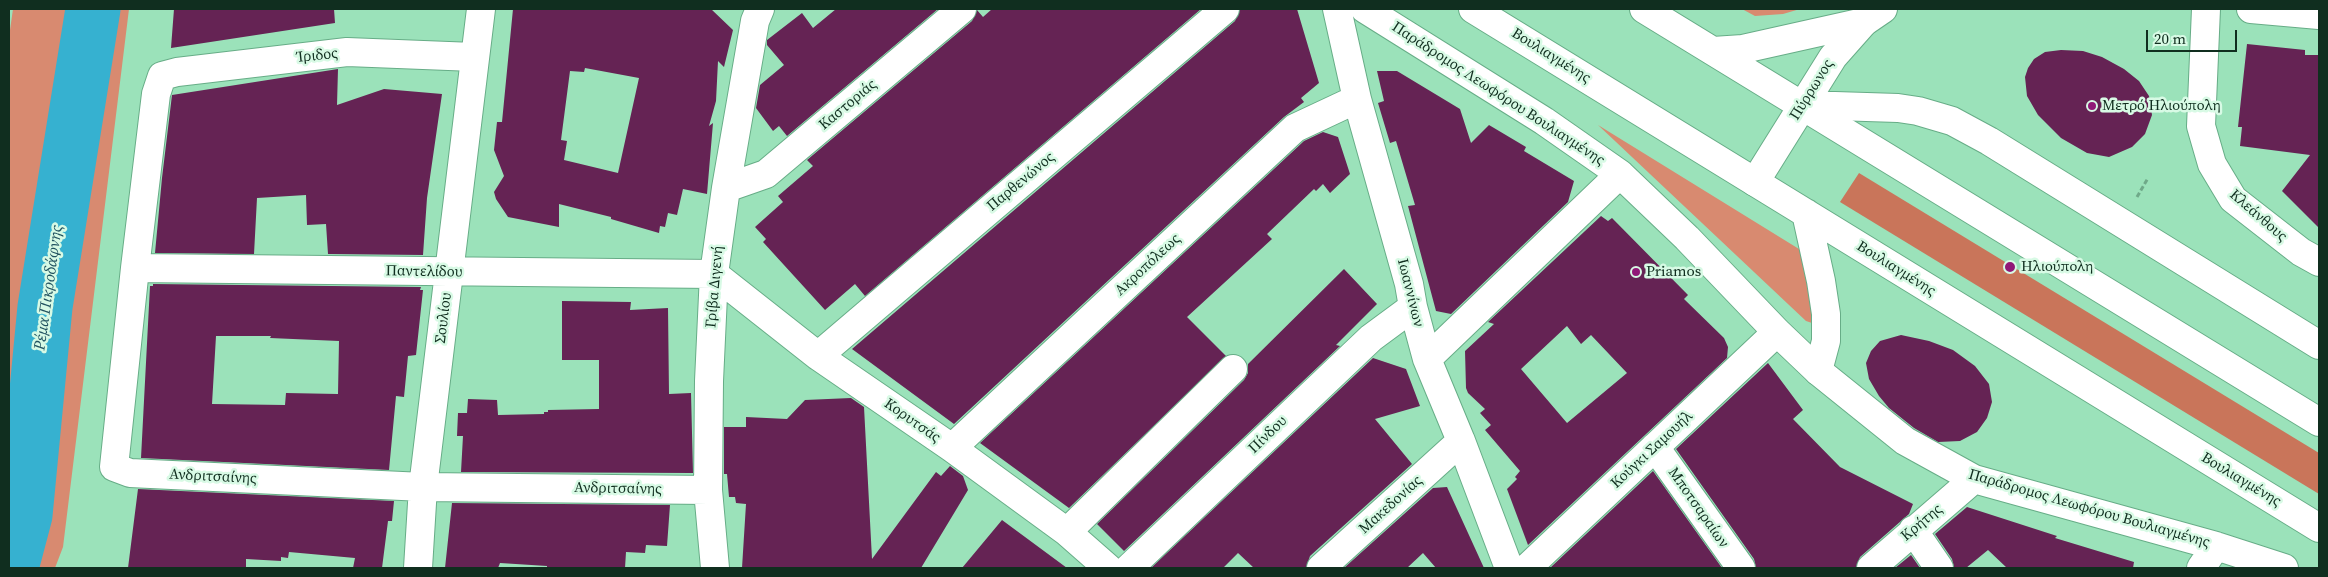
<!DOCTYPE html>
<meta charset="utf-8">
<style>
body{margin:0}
#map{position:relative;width:2328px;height:577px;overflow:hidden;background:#9be2ba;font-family:"Source Serif 4",serif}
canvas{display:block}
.frame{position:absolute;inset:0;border:10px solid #102e1f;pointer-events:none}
.scale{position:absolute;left:2146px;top:30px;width:91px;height:22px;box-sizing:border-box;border:2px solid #102e1f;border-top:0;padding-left:6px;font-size:15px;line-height:18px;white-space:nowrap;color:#102e1f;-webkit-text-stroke:4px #d8fae5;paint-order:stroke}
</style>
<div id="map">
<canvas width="2328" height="577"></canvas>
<div class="frame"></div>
<div class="scale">20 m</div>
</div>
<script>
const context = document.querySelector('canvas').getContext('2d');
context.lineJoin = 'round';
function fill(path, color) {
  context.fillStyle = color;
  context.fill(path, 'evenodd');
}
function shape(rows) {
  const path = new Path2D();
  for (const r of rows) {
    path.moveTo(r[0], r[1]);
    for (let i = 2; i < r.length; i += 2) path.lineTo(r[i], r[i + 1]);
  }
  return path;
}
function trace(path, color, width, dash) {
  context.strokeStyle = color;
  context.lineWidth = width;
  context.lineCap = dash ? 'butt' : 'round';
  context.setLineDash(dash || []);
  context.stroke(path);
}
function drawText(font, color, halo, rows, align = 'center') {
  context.font = font + ' "Source Serif 4",serif';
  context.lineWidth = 5;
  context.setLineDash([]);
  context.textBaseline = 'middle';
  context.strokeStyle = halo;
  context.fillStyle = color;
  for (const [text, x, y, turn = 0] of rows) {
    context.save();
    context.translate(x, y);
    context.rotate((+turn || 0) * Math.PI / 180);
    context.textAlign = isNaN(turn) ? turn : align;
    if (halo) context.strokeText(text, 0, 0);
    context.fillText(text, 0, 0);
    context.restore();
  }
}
fill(shape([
 [13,9,129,9,63,547,55,568,9,568,9,37],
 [1742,9,1800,9,1783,14,1755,16],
 [1598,125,1799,249,1812,276,1816,304,1812,323,1806,321]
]), '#d88a70');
fill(shape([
 [1859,173,2319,453,2319,494,1840,202]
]), '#c9755a');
trace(shape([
 [11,568,25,515,45,307,93,9]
]), '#36b1d0', 55);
fill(shape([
 [174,9,334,9,335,23,171,48],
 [513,9,711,9,733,30,724,67,718,61,716,101,709,126,713,123,707,194,683,189,677,215,668,213,665,227,660,226,659,233,611,219,611,217,559,204,559,227,508,217,496,199,494,192,504,176,494,150,497,122,502,122],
 [585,68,639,78,618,173,564,160,567,141,561,140,570,71,584,72],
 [836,9,938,9,787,136,779,126,773,131,756,108,760,85,784,65,767,45,767,40,802,13,813,28],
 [992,9,1201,9,865,296,855,284,825,310,763,242,766,239,755,227,783,202,778,196,813,166,807,160,972,21,977,10,983,17],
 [1240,9,1297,9,1319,83,1301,98,1304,102,1284,117,954,424,852,349,1235,21],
 [2247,44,2305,50,2305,55,2319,55,2319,228,2282,191,2310,155,2240,146,2242,127,2238,127],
 [2061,50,2083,51,2102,57,2124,69,2139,81,2149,96,2152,115,2145,134,2132,147,2109,157,2087,153,2061,138,2038,115,2027,96,2025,77,2028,68,2034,59,2045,52],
 [338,69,337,105,384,89,442,94,427,198,423,255,328,254,326,224,307,225,306,195,257,198,254,254,155,253,162,178,172,95],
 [1377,71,1397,71,1460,109,1471,143,1489,125,1526,147,1524,151,1574,181,1568,202,1451,314,1436,311,1408,206,1415,205,1396,141,1390,143,1378,103,1384,101],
 [1323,132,1338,137,1350,174,1330,193,1323,184,1316,191,1314,189,1267,234,1272,239,1187,317,1226,356,1069,508,980,443,1304,141],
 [1601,216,1608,221,1612,218,1688,295,1684,299,1724,338,1728,347,1727,358,1528,545,1507,489,1517,479,1515,477,1520,471,1485,430,1491,425,1480,413,1485,409,1468,393,1466,388,1465,351,1494,324,1488,322],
 [1567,326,1581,344,1591,335,1627,373,1567,423,1521,369],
 [1344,269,1377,304,1336,345,1340,346,1124,551,1097,524,1244,380,1248,373,1248,364],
 [153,284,421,287,420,290,423,290,416,355,408,356,404,397,396,396,389,470,141,458,150,286,153,286],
 [216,336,271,336,270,338,339,341,338,394,286,393,285,405,212,404],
 [562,301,631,302,630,310,668,308,669,394,691,393,693,473,461,472,463,436,457,436,458,413,467,413,468,399,497,400,498,415,544,414,544,412,548,412,548,410,599,409,599,360,562,360],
 [1901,335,1929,341,1953,350,1975,366,1989,384,1992,402,1987,418,1977,432,1960,441,1938,442,1914,428,1889,408,1879,396,1869,379,1866,363,1871,351,1880,341],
 [1373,358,1406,369,1420,406,1375,419,1412,464,1310,556,1306,568,1254,568,1238,553,1223,568,1151,568],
 [1768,363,1803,410,1793,419,1840,467,1913,504,1909,514,1860,557,1856,568,1756,568,1754,559,1676,449],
 [851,398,864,407,872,559,936,472,941,476,950,466,963,476,968,490,921,568,742,568,746,504,736,503,735,497,729,497,727,474,724,474,724,427,746,427,746,417,787,419,805,400],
 [1653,471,1722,568,1550,568],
 [1447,487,1484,568,1436,568,1423,553,1407,568,1344,568,1433,488],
 [138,489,394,501,392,521,388,521,382,568,353,568,355,558,289,552,288,558,281,557,281,561,246,559,246,568,128,568],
 [452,503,670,505,667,546,646,545,645,553,626,552,625,568,547,568,547,566,500,563,498,568,445,568],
 [1967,507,2057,536,2055,538,2134,562,2133,568,2007,568,1988,550,1966,568,1954,568,1952,559,1935,534],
 [1002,520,1067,568,962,568],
 [1911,555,1920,568,1895,568]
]), '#652354');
const minor = shape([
 [1337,9,1357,99,1409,284,1413,307,1427,359,1461,441,1509,568],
 [1365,9,1544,121,1620,174,1687,238,1777,332,1818,371,1905,441,1974,479,2216,546,2284,568],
 [2206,9,2201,126,2212,164,2233,199,2301,252,2319,262],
 [2251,9,2319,15],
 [474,57,347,52,177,72,162,76,156,94,135,268,114,467,130,473,423,487,708,490],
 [1803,105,1898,108,1918,111,1952,121,1989,141,2319,345],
 [1755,182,1833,57,1864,22,1883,9],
 [726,188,766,174,962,9],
 [135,268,714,274,818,356,952,448,1067,532,1108,568],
 [818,356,1225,9],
 [1427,359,1620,174],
 [1655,447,1741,568],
 [952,448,1295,128,1357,99],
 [1913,530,1939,568],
 [1067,532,1233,369],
 [418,568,423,487,481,9],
 [715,568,708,490,709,381,714,274,726,188,755,21,760,9],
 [1129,568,1371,338,1413,307],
 [1321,568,1461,441],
 [1527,568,1777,332],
 [1871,568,1974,479],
 [2201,568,2216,546]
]);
const major = shape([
 [1473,9,2319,528],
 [1644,9,2319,422],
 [1713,51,1743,49,1864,22],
 [1806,213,1821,281,1826,314,1826,341,1818,371]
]);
trace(minor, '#67ad87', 30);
trace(major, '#67ad87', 30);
trace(shape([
 [2137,197,2148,178]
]), '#6fa989', 3, [5, 2.5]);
trace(minor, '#fff', 28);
trace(major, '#fff', 28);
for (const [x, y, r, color] of [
 [2092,106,5,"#901877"],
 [2010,267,6,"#901877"],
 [1636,272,5,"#901877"]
]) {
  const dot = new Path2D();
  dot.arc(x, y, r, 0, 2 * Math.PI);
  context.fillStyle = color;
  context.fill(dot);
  trace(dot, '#d8fae5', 2);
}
drawText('15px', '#102e1f', '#d8fae5', [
 ["Ίριδος",317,56,-6],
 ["Βουλιαγμένης",1551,56,32],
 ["Πύρρωνος",1812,90,-58],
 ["Παράδρομος Λεωφόρου Βουλιαγμένης",1498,94,33],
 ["Καστοριάς",848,105,-40],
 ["Παρθενώνος",1021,182,-40],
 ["Κλεάνθους",2258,216,41],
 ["Ακροπόλεως",1148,265,-43],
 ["Βουλιαγμένης",1896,269,32],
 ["Παντελίδου",424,272,1],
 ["Γρίβα Διγενή",715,287,-85],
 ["Ιωαννίνων",1410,293,76],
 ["Σουλίου",444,318,-83],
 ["Κορυτσάς",912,421,35],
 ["Πίνδου",1268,435,-44],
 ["Κούγκι Σαμουήλ",1652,450,-43],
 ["Ανδριτσαίνης",213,477,3],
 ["Βουλιαγμένης",2241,480,31],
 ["Ανδριτσαίνης",618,489,1],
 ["Μακεδονίας",1391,505,-42],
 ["Μποτσαραίων",1698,508,55],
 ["Παράδρομος Λεωφόρου Βουλιαγμένης",2089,509,16],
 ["Κρήτης",1922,523,-40]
]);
drawText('15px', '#102e1f', '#d8fae5', [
 ["Μετρό Ηλιούπολη",2102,106],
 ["Ηλιούπολη",2021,267],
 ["Priamos",1646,272]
], 'left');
drawText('italic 16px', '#225361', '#d8fae5', [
 ["Ρέμα Πικροδάφνης",49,288,-82]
]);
</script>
